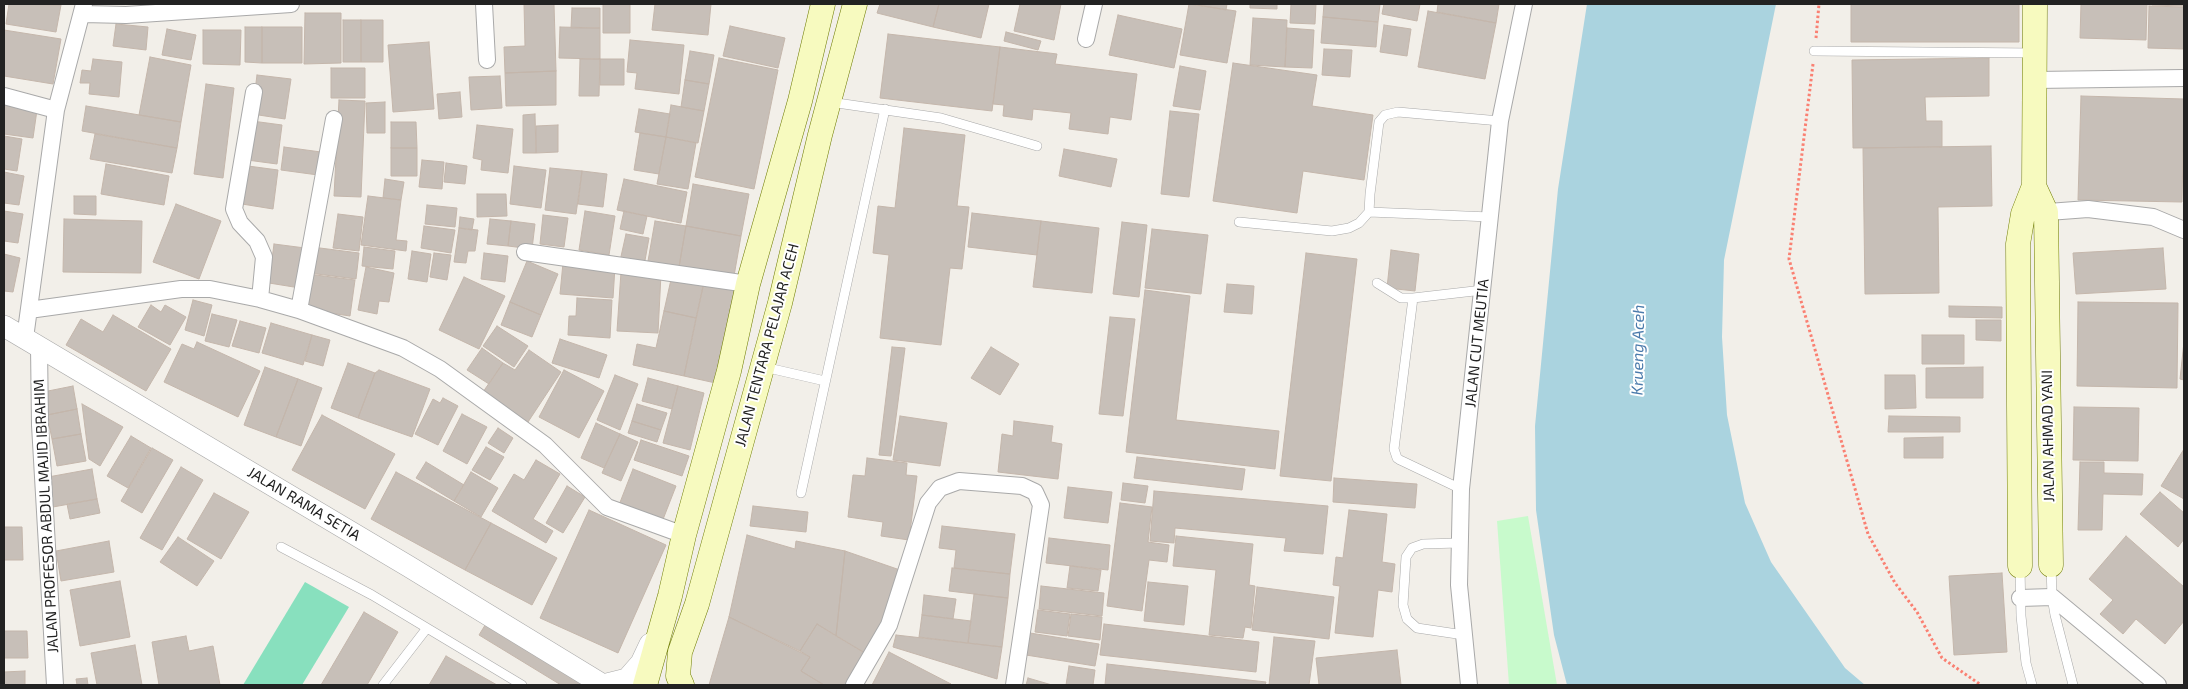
<!DOCTYPE html>
<style>
body{margin:0}
#map{position:relative;width:2188px;height:689px;overflow:hidden;background:#f2efe9;font-family:"Exo 2",sans-serif}
canvas{display:block}
.frame{position:absolute;inset:0;border:5px solid #222;pointer-events:none}
</style>
<div id="map">
<canvas width="2188" height="689"></canvas>
<div class="frame"></div>
</div>
<script>
const context = document.querySelector('canvas').getContext('2d');
context.lineJoin = 'round';
function fill(path, color) {
  context.fillStyle = color;
  context.fill(path, 'evenodd');
}
function shape(rows) {
  const path = new Path2D();
  for (const r of rows) {
    path.moveTo(r[0], r[1]);
    for (let i = 2; i < r.length; i += 2) path.lineTo(r[i], r[i + 1]);
  }
  return path;
}
function trace(path, color, width, dash) {
  context.strokeStyle = color;
  context.lineWidth = width;
  context.lineCap = dash ? 'butt' : 'round';
  context.setLineDash(dash || []);
  context.stroke(path);
}
function drawText(font, color, halo, rows, align = 'center') {
  context.font = font + ' "Exo 2",sans-serif';
  context.lineWidth = 4;
  context.setLineDash([]);
  context.textBaseline = 'middle';
  context.strokeStyle = halo;
  context.fillStyle = color;
  for (const [text, x, y, turn = 0] of rows) {
    context.save();
    context.translate(x, y);
    context.rotate((+turn || 0) * Math.PI / 180);
    context.textAlign = isNaN(turn) ? turn : align;
    if (halo) context.strokeText(text, 0, 0);
    context.fillText(text, 0, 0);
    context.restore();
  }
}
fill(shape([
 [1528,516,1557,685,1509,685,1497,521]
]), '#c8facc');
fill(shape([
 [305,582,349,607,302,685,243,685]
]), '#88e0be');
fill(shape([
 [1587,4,1776,4,1724,260,1722,337,1727,415,1745,503,1771,562,1845,668,1865,685,1567,685,1554,635,1536,510,1535,426,1558,189]
]), '#aad3df');
const building = shape([
 [9,4,61,5,56,32,6,24,9,4],
 [524,4,554,4,556,71,505,73,504,47,525,46,524,4],
 [603,4,630,4,630,33,603,33,603,4],
 [655,4,711,4,708,35,652,30,655,4],
 [880,4,939,4,933,27,877,13,880,4],
 [939,4,989,4,981,38,933,27,939,4],
 [1020,4,1061,4,1054,40,1014,31,1020,4],
 [1189,4,1236,11,1227,63,1180,55,1189,4],
 [1193,4,1227,4,1226,10,1193,4],
 [1250,4,1277,4,1277,9,1250,8,1250,4],
 [1291,4,1316,4,1315,24,1290,23,1291,4],
 [1324,4,1380,4,1378,22,1323,17,1324,4],
 [1384,4,1420,4,1417,21,1382,14,1384,4],
 [1438,4,1499,4,1496,23,1437,12,1438,4],
 [1851,4,2019,4,2019,42,1851,42,1851,4],
 [2081,4,2147,4,2146,40,2080,38,2081,4],
 [2152,4,2184,4,2184,6,2152,5,2152,4],
 [2149,6,2184,7,2184,49,2148,48,2149,6],
 [572,8,600,8,600,28,571,28,572,8],
 [1428,11,1496,23,1485,79,1418,67,1428,11],
 [305,13,341,13,341,63,304,64,305,13],
 [1118,15,1182,29,1174,68,1109,55,1118,15],
 [1323,17,1378,22,1376,47,1321,43,1323,17],
 [1253,18,1287,20,1285,67,1250,65,1253,18],
 [343,20,361,20,361,62,343,62,343,20],
 [361,20,383,20,383,62,361,62,361,20],
 [116,24,148,27,146,50,113,46,116,24],
 [1384,25,1411,29,1407,56,1380,52,1384,25],
 [730,26,785,38,778,68,723,56,730,26],
 [245,27,262,27,262,63,245,62,245,27],
 [262,27,302,27,302,63,262,63,262,27],
 [560,27,600,28,600,59,559,58,560,27],
 [1287,28,1314,30,1312,68,1285,67,1287,28],
 [167,29,196,35,191,60,162,55,167,29],
 [4,30,61,39,53,84,4,76,4,30],
 [203,30,241,30,240,65,203,64,203,30],
 [1006,32,1041,41,1038,50,1004,41,1006,32],
 [888,34,1000,47,992,111,880,98,888,34],
 [630,40,684,45,679,94,635,89,637,73,627,72,630,40],
 [429,42,434,109,393,112,388,45,429,42],
 [1000,47,1057,54,1055,64,1137,74,1131,120,1110,117,1108,134,1069,129,1071,113,1033,109,1032,120,1003,116,1004,105,993,104,1000,47],
 [1324,49,1352,50,1350,77,1322,75,1324,49],
 [690,51,714,55,709,84,685,80,690,51],
 [150,57,191,65,181,122,139,115,150,57],
 [719,58,778,70,754,189,695,177,719,58],
 [1989,58,1989,96,1925,97,1926,121,1942,121,1942,147,1853,148,1852,60,1989,58],
 [93,59,122,62,119,97,89,94,90,83,80,83,82,70,91,71,93,59],
 [580,59,600,59,599,96,579,96,580,59],
 [600,59,624,59,624,85,600,85,600,59],
 [1233,63,1317,75,1312,106,1373,115,1364,180,1303,171,1297,213,1213,201,1233,63],
 [1180,66,1206,71,1200,110,1173,106,1180,66],
 [331,68,365,68,365,98,331,98,331,68],
 [556,71,556,105,506,106,505,73,556,71],
 [257,75,291,79,285,119,252,114,257,75],
 [500,76,502,108,471,110,469,77,500,76],
 [685,80,709,84,704,111,681,107,685,80],
 [206,84,234,88,223,178,194,174,206,84],
 [460,92,462,117,439,119,437,94,460,92],
 [2081,96,2184,99,2182,202,2078,200,2081,96],
 [339,100,365,101,361,197,334,196,339,100],
 [385,102,385,133,367,133,366,103,385,102],
 [4,105,37,110,33,138,4,134,4,105],
 [671,105,704,111,698,143,666,137,671,105],
 [86,106,181,122,177,148,82,131,86,106],
 [639,109,670,114,666,137,635,132,639,109],
 [1170,111,1199,114,1189,197,1161,194,1170,111],
 [535,114,536,153,523,153,523,115,535,114],
 [252,121,282,125,277,164,247,160,252,121],
 [391,122,416,122,417,148,391,148,391,122],
 [477,125,513,129,508,173,481,170,482,160,473,158,477,125],
 [558,125,558,152,536,153,536,126,558,125],
 [904,128,965,135,957,206,969,207,962,269,950,268,941,345,880,338,889,255,873,253,878,206,895,208,904,128],
 [640,133,666,137,659,174,634,170,640,133],
 [95,134,177,148,172,173,90,159,95,134],
 [4,136,22,139,17,171,4,169,4,136],
 [666,137,696,143,688,189,657,184,666,137],
 [1991,146,1992,206,1938,207,1939,293,1865,294,1863,148,1991,146],
 [284,147,321,152,318,175,281,170,284,147],
 [391,148,417,148,417,176,391,176,391,148],
 [1064,149,1117,159,1111,187,1059,176,1064,149],
 [422,160,444,162,442,189,419,187,422,160],
 [446,163,467,166,465,184,444,182,446,163],
 [106,164,169,176,164,205,101,194,106,164],
 [248,166,278,170,273,209,242,204,248,166],
 [514,166,546,170,541,208,510,204,514,166],
 [550,168,582,171,576,214,545,210,550,168],
 [582,171,607,174,603,207,578,204,582,171],
 [4,172,24,176,19,205,4,203,4,172],
 [385,179,404,182,401,200,383,198,385,179],
 [624,179,687,192,681,223,617,210,624,179],
 [693,184,749,194,741,236,686,226,693,184],
 [477,194,506,194,507,216,477,217,477,194],
 [74,196,96,196,96,215,74,214,74,196],
 [368,196,401,200,396,240,407,241,406,251,361,245,368,196],
 [176,204,221,221,199,279,153,262,176,204],
 [427,205,457,208,455,227,425,224,427,205],
 [4,211,23,214,18,243,4,241,4,211],
 [585,211,615,216,609,255,579,250,585,211],
 [624,211,647,216,643,234,620,229,624,211],
 [972,213,1041,221,1037,255,968,247,972,213],
 [338,214,363,217,359,251,333,248,338,214],
 [543,215,568,218,564,247,540,244,543,215],
 [460,217,474,219,472,230,459,228,460,217],
 [64,219,142,221,141,273,63,272,64,219],
 [490,219,511,221,508,246,487,244,490,219],
 [511,221,535,224,532,249,508,246,511,221],
 [655,221,686,226,679,267,648,261,655,221],
 [1041,221,1099,228,1092,293,1033,287,1041,221],
 [1122,222,1147,225,1139,297,1113,294,1122,222],
 [424,226,455,230,451,253,421,248,424,226],
 [686,226,741,236,734,276,679,267,686,226],
 [459,228,478,230,475,251,468,251,466,263,454,262,459,228],
 [1152,229,1208,235,1201,294,1145,288,1152,229],
 [626,234,649,238,644,266,620,261,626,234],
 [274,244,305,248,300,288,269,283,274,244],
 [312,247,359,253,356,279,309,273,312,247],
 [364,247,395,251,393,269,362,266,364,247],
 [2163,248,2166,289,2076,294,2073,253,2163,248],
 [1391,250,1419,254,1415,291,1387,288,1391,250],
 [412,251,431,254,427,282,408,279,412,251],
 [434,253,451,255,447,280,430,277,434,253],
 [484,253,508,256,505,282,481,279,484,253],
 [1306,253,1357,259,1331,481,1280,476,1306,253],
 [4,254,20,258,13,292,4,291,4,254],
 [527,261,558,274,541,315,510,302,527,261],
 [563,263,615,267,613,298,560,294,563,263],
 [366,267,394,273,389,302,379,301,377,314,358,310,366,267],
 [621,272,661,274,658,333,617,331,621,272],
 [308,274,355,280,350,316,303,309,308,274],
 [672,275,704,282,696,318,664,311,672,275],
 [464,277,505,296,479,349,439,330,464,277],
 [704,282,741,290,720,384,684,376,704,282],
 [1227,284,1254,286,1252,314,1224,312,1227,284],
 [1145,290,1190,296,1176,420,1279,431,1275,469,1126,452,1145,290],
 [577,298,612,300,610,338,568,335,569,316,576,316,577,298],
 [193,300,212,305,204,336,185,330,193,300],
 [510,302,541,315,532,337,501,325,510,302],
 [2078,302,2178,303,2177,388,2077,386,2078,302],
 [151,305,161,312,165,305,186,317,170,345,138,327,151,305],
 [1949,306,2002,307,2002,318,1949,317,1949,306],
 [664,311,696,318,684,376,633,365,637,344,656,348,664,311],
 [212,314,237,320,229,347,205,341,212,314],
 [113,315,171,349,146,391,66,345,81,319,103,332,113,315],
 [1110,317,1135,319,1123,416,1099,414,1110,317],
 [1976,320,2001,320,2001,341,1976,340,1976,320],
 [240,321,266,328,259,353,232,346,240,321],
 [271,323,312,335,303,365,262,353,271,323],
 [497,326,528,346,514,367,483,346,497,326],
 [312,335,330,340,323,366,305,361,312,335],
 [1922,335,1964,335,1964,364,1922,364,1922,335],
 [560,339,607,355,599,378,552,363,560,339],
 [197,342,260,371,238,417,164,382,182,344,194,349,197,342],
 [2184,342,2184,380,2180,379,2184,342],
 [892,347,905,348,891,456,879,455,892,347],
 [991,347,1019,364,1000,395,971,378,991,347],
 [482,348,503,363,489,384,467,370,482,348],
 [529,350,561,372,528,422,483,392,503,363,515,370,529,350],
 [348,363,375,373,358,418,331,408,348,363],
 [265,367,298,379,276,437,244,425,265,367],
 [1983,367,1983,398,1926,398,1926,368,1983,367],
 [379,370,430,389,412,437,358,418,375,373,379,370],
 [564,370,604,391,579,438,539,417,564,370],
 [615,375,638,384,620,430,597,420,615,375],
 [1885,375,1915,375,1916,408,1885,409,1885,375],
 [648,378,678,386,672,409,642,401,648,378],
 [298,379,322,388,301,446,276,437,298,379],
 [73,386,77,409,47,415,43,392,73,386],
 [678,386,704,393,690,450,663,443,678,386],
 [443,398,458,406,438,445,415,434,433,399,440,403,443,398],
 [82,404,123,427,100,466,89,459,82,404],
 [637,404,667,413,661,430,632,421,637,404],
 [2074,407,2139,408,2138,461,2073,460,2074,407],
 [77,409,81,434,52,439,47,415,77,409],
 [462,414,487,427,467,464,443,451,462,414],
 [322,415,395,454,365,509,292,470,322,415],
 [900,416,947,423,940,466,893,460,900,416],
 [1889,416,1960,417,1960,432,1888,432,1889,416],
 [632,421,661,430,657,442,628,433,632,421],
 [1014,421,1053,426,1051,442,1062,444,1058,479,998,472,1002,434,1013,436,1014,421],
 [596,423,620,434,604,468,581,458,596,423],
 [498,428,513,438,504,453,488,443,498,428],
 [81,434,86,461,57,466,52,439,81,434],
 [620,434,638,442,621,481,602,473,620,434],
 [131,436,151,448,128,488,107,476,131,436],
 [1943,437,1943,458,1904,458,1904,438,1943,437],
 [641,440,689,456,682,476,634,460,641,440],
 [486,447,504,457,490,480,472,470,486,447],
 [152,448,173,460,142,513,121,501,152,448],
 [2184,449,2184,499,2161,486,2184,449],
 [1137,457,1245,469,1242,490,1134,478,1137,457],
 [867,458,907,463,906,475,917,476,909,540,881,536,883,522,848,517,853,475,865,476,867,458],
 [536,460,560,474,533,519,553,531,546,543,492,511,514,474,524,480,536,460],
 [426,462,464,485,454,501,416,478,426,462],
 [2080,462,2104,462,2104,473,2143,474,2142,495,2103,494,2102,530,2078,530,2080,462],
 [181,467,203,480,162,550,140,538,181,467],
 [92,469,97,499,53,507,48,477,92,469],
 [633,469,676,486,662,522,619,505,633,469],
 [396,472,491,523,465,570,371,519,396,472],
 [471,472,498,488,481,517,454,501,471,472],
 [1334,478,1417,484,1415,508,1333,502,1334,478],
 [1123,483,1148,486,1145,503,1121,500,1123,483],
 [567,486,585,497,563,533,546,523,567,486],
 [1068,487,1112,492,1108,523,1064,518,1068,487],
 [1154,491,1328,506,1323,554,1284,551,1286,538,1175,528,1174,543,1150,541,1154,491],
 [2160,492,2184,513,2184,539,2178,547,2140,514,2160,492],
 [214,493,249,512,221,559,187,539,214,493],
 [97,499,100,513,70,519,67,504,97,499],
 [1120,503,1152,507,1148,542,1169,545,1167,562,1149,560,1142,611,1107,606,1120,503],
 [753,506,808,512,806,532,750,526,753,506],
 [589,510,666,545,618,653,540,618,589,510],
 [1349,510,1387,514,1382,562,1395,564,1392,592,1378,590,1373,637,1335,633,1340,586,1333,585,1336,557,1343,558,1349,510],
 [491,523,557,558,532,605,465,570,491,523],
 [942,526,1015,534,1010,574,954,568,956,550,939,548,942,526],
 [4,527,22,527,23,560,4,560,4,527],
 [747,535,795,549,796,541,845,551,836,636,817,624,800,651,729,617,747,535],
 [1176,536,1253,544,1249,585,1255,586,1251,628,1245,627,1243,638,1209,635,1216,570,1173,566,1176,536],
 [2126,536,2184,587,2184,621,2165,644,2136,619,2123,634,2100,614,2113,600,2089,579,2126,536],
 [178,537,214,561,197,586,160,562,178,537],
 [1049,538,1110,545,1108,570,1046,563,1049,538],
 [109,541,114,572,61,581,56,551,109,541],
 [845,551,900,570,870,656,836,636,845,551],
 [1070,566,1101,570,1098,591,1067,588,1070,566],
 [952,568,1010,574,1008,598,949,591,952,568],
 [2002,573,2007,652,1954,655,1949,576,2002,573],
 [120,581,130,637,80,646,70,590,120,581],
 [1148,582,1188,586,1184,625,1144,621,1148,582],
 [1041,586,1104,593,1102,616,1039,609,1041,586],
 [1257,587,1334,597,1329,639,1252,630,1257,587],
 [974,594,1008,598,1002,647,968,643,974,594],
 [924,595,956,599,953,619,922,615,924,595],
 [1038,610,1070,614,1067,636,1035,632,1038,610],
 [364,612,398,632,367,685,321,685,364,612],
 [1071,614,1102,617,1100,640,1068,636,1071,614],
 [922,615,971,621,968,643,919,637,922,615],
 [729,617,810,657,801,671,824,685,709,685,729,617],
 [487,622,583,680,580,685,561,685,479,635,487,622],
 [817,624,870,656,851,685,824,685,801,671,810,657,800,651,817,624],
 [1104,624,1259,642,1256,672,1100,655,1104,624],
 [4,631,27,631,28,658,4,658,4,631],
 [1030,633,1099,644,1095,666,1026,655,1030,633],
 [896,635,1002,647,997,679,893,647,896,635],
 [186,636,189,651,213,646,220,685,159,685,152,642,186,636],
 [1274,637,1315,641,1309,685,1269,685,1274,637],
 [135,645,142,685,97,685,91,653,135,645],
 [1397,650,1401,685,1319,685,1316,658,1397,650],
 [889,652,951,684,872,685,889,652],
 [446,656,497,685,429,685,446,656],
 [1107,664,1266,682,1265,685,1105,685,1107,664],
 [1069,666,1095,670,1093,685,1066,685,1069,666],
 [25,671,25,685,4,685,4,672,25,671],
 [87,678,88,685,77,685,76,679,87,678],
 [1028,678,1052,685,1026,685,1028,678]
]);
fill(building, '#c7bfb8');
trace(building, '#c4b6ab', 1);
const service = shape([
 [1814,51,2035,53],
 [830,102,941,118,1037,146],
 [1490,217,1369,212,1370,194,1379,122,1385,115,1398,112,1500,121],
 [1239,222,1332,231,1349,228,1359,223,1369,212],
 [1377,283,1401,298,1413,298],
 [764,367,825,381],
 [1461,489,1400,460,1397,458,1394,449,1413,298,1483,290],
 [801,493,885,109],
 [1459,543,1423,544,1412,548,1406,557,1403,605,1407,619,1417,628,1464,635],
 [281,547,372,595,522,685],
 [2051,565,2052,597,2055,615,2073,685],
 [2020,567,2021,616,2026,663,2032,685],
 [383,685,427,628]
]);
const minor = shape([
 [484,4,487,60],
 [83,14,126,15,291,4],
 [1086,39,1094,4],
 [2035,80,2184,78],
 [254,92,234,209,240,223,257,241,264,257,260,299],
 [4,96,56,110],
 [2035,213,2088,209,2153,217,2184,230],
 [525,252,748,284],
 [29,310,181,289,210,289,260,299,299,310,403,348,440,369,545,445,607,507,684,535],
 [299,310,334,119],
 [25,338,56,110,84,4],
 [39,346,40,425,55,685],
 [2020,598,2052,597,2158,685],
 [854,685,889,625,928,503,940,488,959,481,1022,486,1035,492,1041,505,1014,685],
 [1469,685,1459,585,1461,489,1500,121,1524,4]
]);
const tertiary = shape([
 [4,326,408,566,603,685],
 [603,685,627,679,641,663,650,644]
]);
const secondary = shape([
 [2034,186,2046,212,2051,565],
 [2020,566,2018,244,2023,214,2034,186,2035,4],
 [645,685,670,596,684,535,729,371,748,284,800,101,823,4],
 [682,685,678,676,680,652,697,604,780,303,820,135,855,4]
]);
trace(service, '#a9a9a9', 10);
trace(minor, '#a9a9a9', 18);
trace(tertiary, '#a9a9a9', 22);
trace(secondary, '#707d05', 25);
trace(shape([
 [1816,38,1819,4],
 [1813,64,1789,259,1868,534,1895,583,1917,612,1942,658,1981,685]
]), '#fa8072', 3, [2.5, 2.5]);
trace(service, '#fff', 9);
trace(minor, '#fff', 16);
trace(tertiary, '#fff', 21);
trace(secondary, '#f7fabf', 24);
drawText('15px', '#222', '#fff', [
 ["JALAN CUT MEUTIA",1477,343,-84],
 ["JALAN TENTARA PELAJAR ACEH",767,345,-75],
 ["JALAN AHMAD YANI",2048,436,-91],
 ["JALAN RAMA SETIA",304,504,31],
 ["JALAN PROFESOR ABDUL MAJID IBRAHIM",46,516,-93]
]);
drawText('italic 16px', '#4a7aab', '#fff', [
 ["Krueng Aceh",1638,350,-89]
]);
</script>
